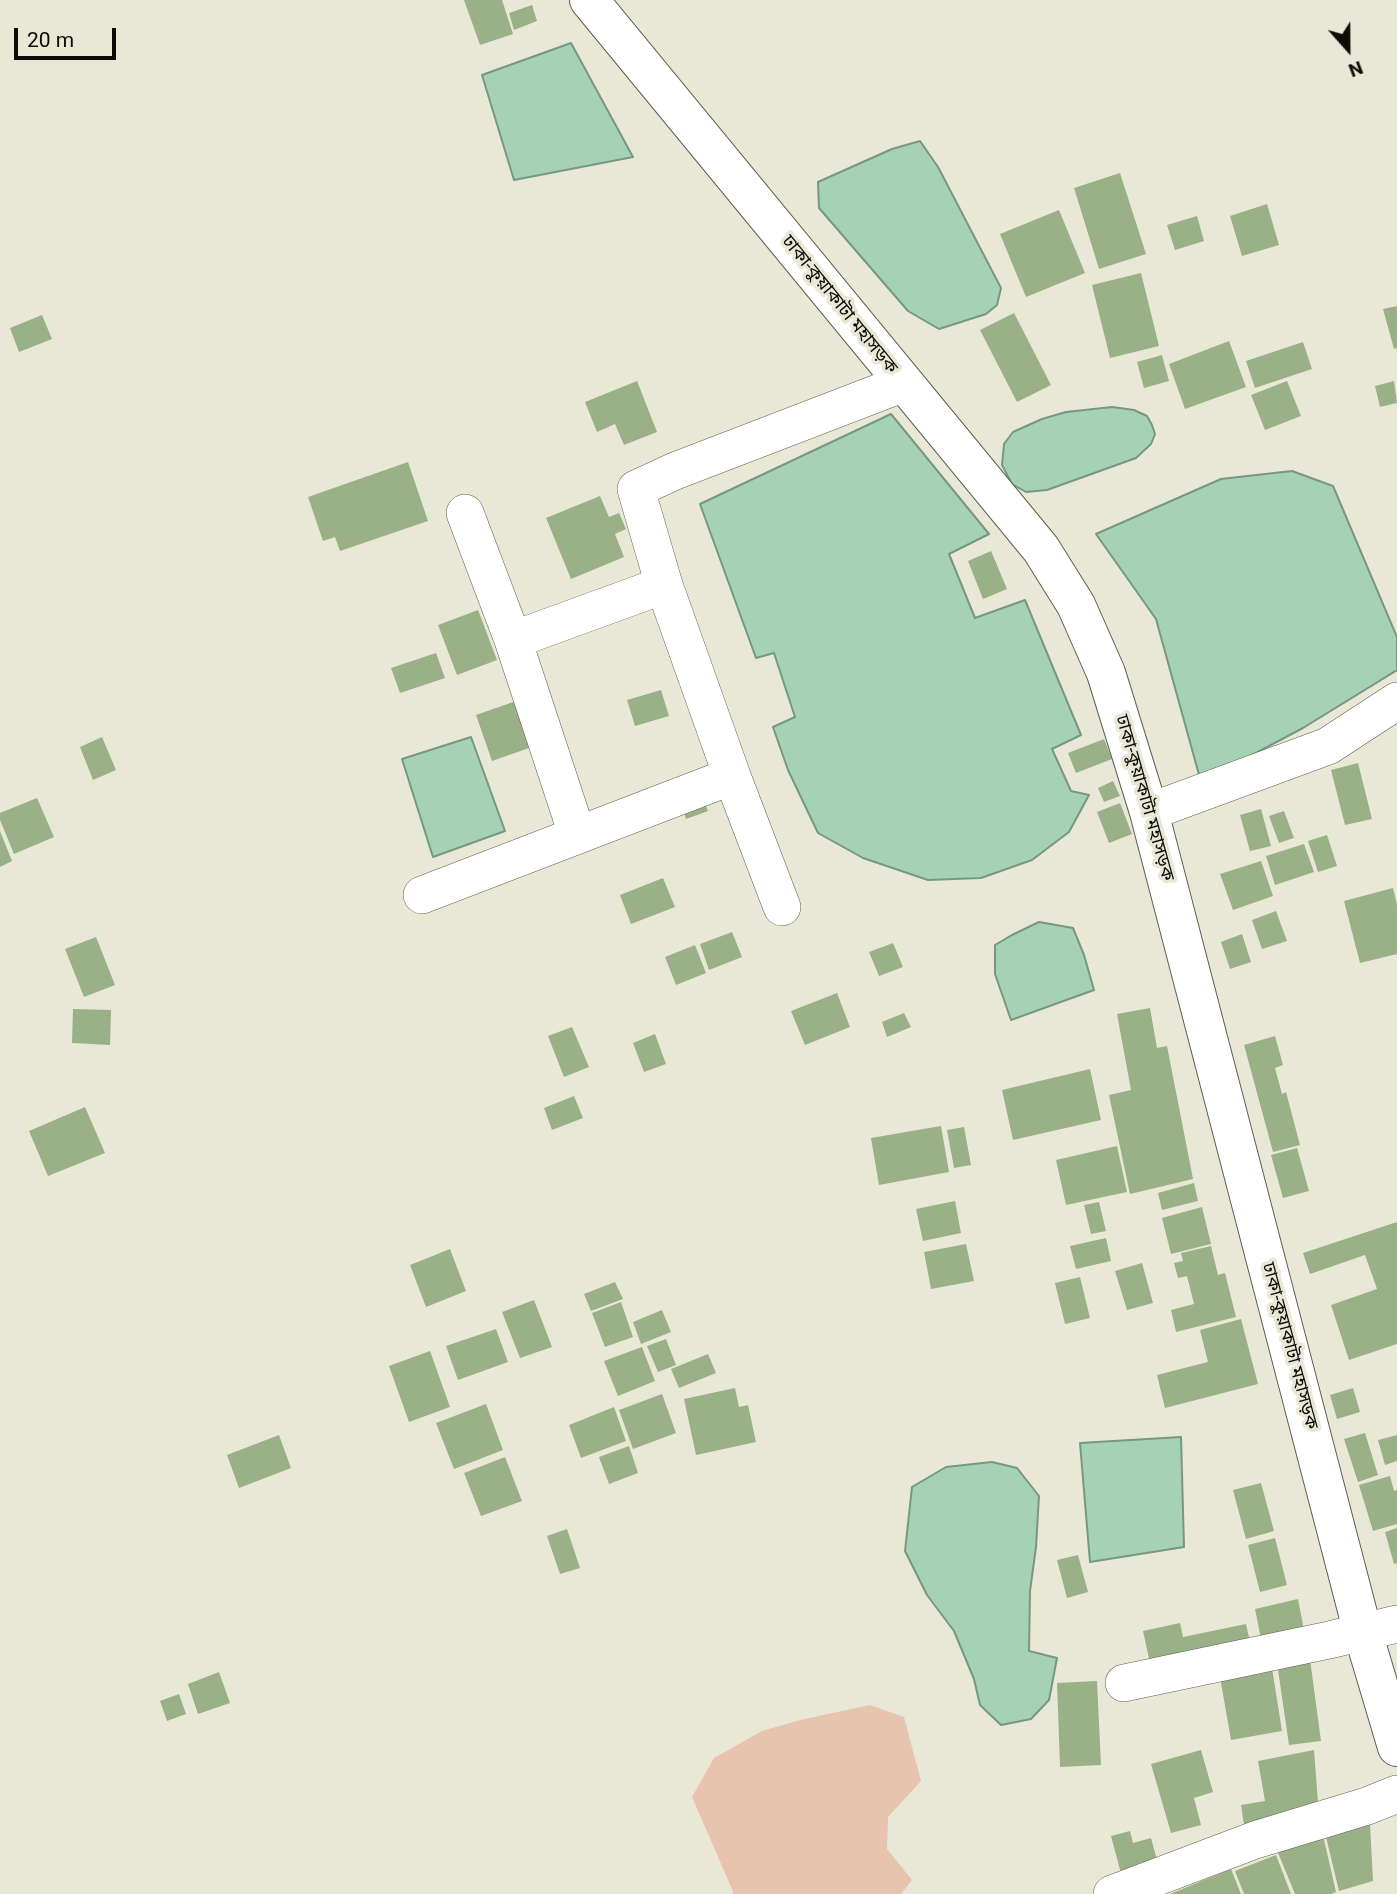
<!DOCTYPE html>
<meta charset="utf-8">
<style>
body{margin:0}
#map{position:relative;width:1397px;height:1894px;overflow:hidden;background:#e9e8d7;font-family:Roboto,sans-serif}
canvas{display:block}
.north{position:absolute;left:1313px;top:14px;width:70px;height:70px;-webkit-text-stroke:5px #e9e8d7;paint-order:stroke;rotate:159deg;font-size:19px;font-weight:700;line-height:28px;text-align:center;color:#0c0c07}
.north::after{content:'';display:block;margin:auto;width:24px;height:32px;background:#0c0c07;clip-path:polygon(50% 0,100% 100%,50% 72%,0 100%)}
.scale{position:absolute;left:14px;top:28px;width:102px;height:32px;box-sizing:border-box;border:4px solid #0c0c07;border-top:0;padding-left:9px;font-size:21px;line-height:24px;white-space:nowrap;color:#0c0c07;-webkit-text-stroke:5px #e9e8d7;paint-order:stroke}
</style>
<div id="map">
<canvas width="1397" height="1894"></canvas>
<div class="north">N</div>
<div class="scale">20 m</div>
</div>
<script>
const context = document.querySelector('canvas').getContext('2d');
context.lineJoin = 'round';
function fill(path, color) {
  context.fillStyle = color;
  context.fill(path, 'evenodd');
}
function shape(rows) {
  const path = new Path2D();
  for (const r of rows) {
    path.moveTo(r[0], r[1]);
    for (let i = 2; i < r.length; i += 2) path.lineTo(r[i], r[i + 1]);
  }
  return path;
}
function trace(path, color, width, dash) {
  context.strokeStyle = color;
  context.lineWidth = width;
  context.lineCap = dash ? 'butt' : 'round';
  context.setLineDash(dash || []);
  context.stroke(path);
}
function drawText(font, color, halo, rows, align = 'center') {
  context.font = font + ' Roboto,"Noto Sans Bengali",sans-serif';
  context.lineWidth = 7;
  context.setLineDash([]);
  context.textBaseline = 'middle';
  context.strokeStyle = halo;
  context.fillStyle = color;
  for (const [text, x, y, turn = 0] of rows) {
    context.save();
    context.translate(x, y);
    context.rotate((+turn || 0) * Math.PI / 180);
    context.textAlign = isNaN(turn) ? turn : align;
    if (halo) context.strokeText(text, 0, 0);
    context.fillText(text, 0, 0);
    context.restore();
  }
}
fill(shape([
 [870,1705,904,1717,921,1781,888,1817,887,1849,912,1880,901,1894,733,1894,732,1889,692,1797,714,1758,762,1731,800,1720]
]), '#e8c3ad');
const water = shape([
 [571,43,633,157,514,180,482,75,571,43],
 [920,141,938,167,1001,288,997,305,986,314,939,329,908,311,819,208,818,182,892,149,920,141],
 [1112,407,1134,410,1147,416,1152,425,1155,434,1151,444,1136,458,1047,490,1026,492,1012,484,1002,465,1004,444,1013,432,1042,419,1066,412,1112,407],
 [891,414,989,534,949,554,975,618,1025,600,1081,735,1052,749,1071,791,1089,795,1069,832,1032,860,981,878,928,880,863,858,818,833,788,770,773,727,795,717,774,653,756,658,700,504,891,414],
 [1292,471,1333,486,1397,637,1397,670,1303,728,1201,782,1156,619,1096,534,1221,479,1292,471],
 [471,737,505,831,433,857,402,759,471,737],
 [1039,922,1073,928,1084,955,1094,990,1011,1020,995,974,995,945,1012,935,1039,922],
 [1181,1437,1184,1547,1090,1562,1080,1443,1181,1437],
 [992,1462,1017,1468,1039,1496,1036,1547,1030,1591,1029,1651,1057,1658,1049,1700,1031,1719,1001,1725,980,1705,974,1679,954,1631,927,1595,905,1551,912,1487,946,1467,992,1462]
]);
fill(water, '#a5d2b5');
trace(water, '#779781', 2);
fill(shape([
 [464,0,502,0,513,34,480,45],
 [532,5,537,21,514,30,509,13],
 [1120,173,1146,254,1099,269,1074,188],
 [1267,204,1279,245,1242,256,1230,216],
 [1059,210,1085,273,1026,297,1000,234],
 [1197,216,1204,241,1175,250,1167,225],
 [1141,273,1159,346,1110,358,1092,285],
 [1397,306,1397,348,1394,349,1383,309],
 [1014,313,1051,385,1017,402,980,330],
 [42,315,52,339,19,352,10,328],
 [1229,341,1246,387,1185,409,1169,364],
 [1303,342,1312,369,1255,388,1246,361],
 [1162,355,1169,381,1144,388,1137,362],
 [637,381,657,432,624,445,615,424,597,432,585,402],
 [1287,381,1301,416,1265,430,1251,395],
 [1394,381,1397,403,1380,407,1375,386],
 [408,462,428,521,340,551,335,537,323,541,308,497],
 [600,496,609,517,619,513,626,529,615,534,624,557,571,579,546,518],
 [991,551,1007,589,983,599,968,561],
 [478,610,497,660,457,675,438,625],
 [436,653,445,678,400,693,391,668],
 [661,690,669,716,635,726,627,700],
 [516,701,532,747,492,761,476,715],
 [102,737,116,770,93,780,80,747],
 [1104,739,1112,759,1076,773,1068,753],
 [1358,763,1372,819,1345,825,1331,770],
 [1113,781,1120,796,1104,802,1098,788],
 [701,792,708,811,686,819,679,799],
 [37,798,54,837,14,854,0,820,0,813],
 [1120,803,1132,834,1109,843,1097,812],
 [1261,809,1271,846,1250,851,1240,815],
 [1284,811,1294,838,1279,843,1269,816],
 [0,831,12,861,0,867],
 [1327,835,1337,866,1318,872,1308,841],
 [1304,844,1314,872,1275,885,1266,856],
 [1261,861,1273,896,1233,910,1220,874],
 [663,878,675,907,631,924,620,895],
 [1393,888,1397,905,1397,954,1360,963,1344,901],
 [1276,911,1287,941,1262,949,1252,920],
 [732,932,742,957,709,970,700,944],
 [1242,934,1251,962,1230,969,1221,942],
 [96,937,115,985,84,997,65,949],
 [893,943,903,967,879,976,869,952],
 [695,945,706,973,676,985,665,957],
 [837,993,850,1027,805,1045,791,1011],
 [1150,1008,1157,1048,1167,1046,1193,1179,1130,1194,1109,1095,1131,1090,1117,1014],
 [73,1009,111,1010,110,1045,72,1043],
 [904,1013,911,1027,887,1037,882,1022],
 [572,1027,589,1067,564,1077,548,1036],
 [655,1034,666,1064,644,1072,633,1043],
 [1275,1036,1283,1065,1275,1068,1282,1094,1286,1092,1300,1145,1273,1152,1244,1045],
 [1090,1069,1101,1120,1013,1140,1002,1090],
 [574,1096,583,1118,552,1130,544,1108],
 [85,1107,105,1153,48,1176,29,1131],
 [941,1126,949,1172,879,1185,871,1138],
 [964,1127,971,1165,954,1168,947,1130],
 [1117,1146,1127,1192,1066,1205,1056,1160],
 [1297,1148,1309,1191,1283,1198,1271,1155],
 [1194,1183,1198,1201,1162,1210,1158,1193],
 [955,1201,961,1233,923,1241,916,1209],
 [1099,1202,1106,1231,1091,1234,1084,1205],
 [1202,1207,1211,1244,1171,1254,1162,1218],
 [1397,1222,1397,1344,1349,1360,1331,1305,1377,1289,1365,1255,1310,1274,1303,1253],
 [1106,1238,1111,1261,1076,1269,1070,1246],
 [966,1244,974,1281,931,1289,924,1252],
 [1211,1246,1218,1275,1225,1273,1236,1317,1176,1332,1171,1310,1194,1304,1187,1276,1178,1278,1174,1263,1183,1261,1181,1253],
 [450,1249,466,1291,426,1307,410,1265],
 [1142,1263,1153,1303,1127,1310,1115,1271],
 [1080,1277,1090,1318,1065,1324,1055,1283],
 [615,1282,623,1299,591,1311,584,1294],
 [534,1300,552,1347,520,1358,502,1312],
 [621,1302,633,1337,605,1347,592,1313],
 [662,1310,671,1332,641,1344,633,1322],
 [1241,1319,1258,1384,1165,1408,1157,1375,1208,1362,1200,1330],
 [496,1329,508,1362,458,1380,446,1346],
 [666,1339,676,1365,658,1372,647,1346],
 [642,1347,655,1381,618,1396,604,1361],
 [430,1351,450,1407,409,1422,389,1366],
 [708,1354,716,1373,679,1388,671,1369],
 [735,1388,739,1407,748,1405,756,1442,696,1455,684,1399],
 [1353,1388,1360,1412,1337,1419,1330,1395],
 [662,1394,676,1433,633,1449,619,1410],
 [486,1404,503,1450,454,1469,436,1423],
 [614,1407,626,1441,581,1458,569,1425],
 [1365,1433,1378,1475,1358,1482,1344,1439],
 [279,1435,291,1468,239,1488,227,1455],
 [1397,1435,1397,1461,1385,1465,1378,1440],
 [629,1446,638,1473,609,1484,599,1457],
 [505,1457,522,1501,481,1516,464,1473],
 [1390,1476,1394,1491,1397,1490,1397,1524,1373,1531,1359,1485],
 [1261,1483,1274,1531,1246,1539,1233,1490],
 [1397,1528,1397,1563,1394,1564,1385,1532],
 [567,1529,580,1568,560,1574,547,1536],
 [1275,1538,1287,1585,1260,1592,1248,1545],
 [1078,1555,1088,1592,1067,1598,1057,1560],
 [1298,1599,1304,1630,1261,1639,1255,1609],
 [1180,1623,1183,1637,1246,1624,1252,1651,1152,1672,1143,1631],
 [1309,1652,1321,1741,1289,1745,1276,1656],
 [1272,1668,1282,1731,1231,1740,1220,1677],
 [219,1672,230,1703,198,1714,188,1684],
 [1097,1681,1101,1765,1060,1767,1057,1683],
 [179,1694,186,1714,167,1721,160,1701],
 [1201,1750,1213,1792,1194,1798,1201,1825,1171,1833,1151,1764],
 [1314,1750,1319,1816,1246,1838,1241,1805,1265,1801,1258,1761],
 [1370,1824,1373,1881,1339,1891,1325,1833],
 [1130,1831,1133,1843,1151,1838,1160,1871,1123,1881,1111,1836],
 [1322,1831,1336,1892,1331,1894,1295,1894,1276,1848],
 [1276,1855,1291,1894,1244,1894,1235,1871],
 [1231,1869,1241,1894,1170,1894]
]), '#9ab086');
const minor = shape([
 [465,513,513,640,577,834],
 [513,640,664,585],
 [1149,812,1328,746,1397,701],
 [422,895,732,776],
 [782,907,732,776,664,585,636,489,675,471,904,383],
 [1124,1683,1329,1640,1397,1624],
 [1112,1894,1255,1840,1367,1806,1397,1794]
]);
const major = shape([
 [589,0,1041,549,1076,605,1106,673,1149,812,1363,1633,1397,1747]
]);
trace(minor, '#605f50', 38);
trace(major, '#605f50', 40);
trace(minor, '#fff', 37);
trace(major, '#fff', 38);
drawText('18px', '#0c0c07', '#e9e8d7', [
 ["ঢাকা-কুয়াকাটা মহাসড়ক",839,305,51],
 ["ঢাকা-কুয়াকাটা মহাসড়ক",1144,798,74],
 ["ঢাকা-কুয়াকাটা মহাসড়ক",1289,1346,75]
]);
</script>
